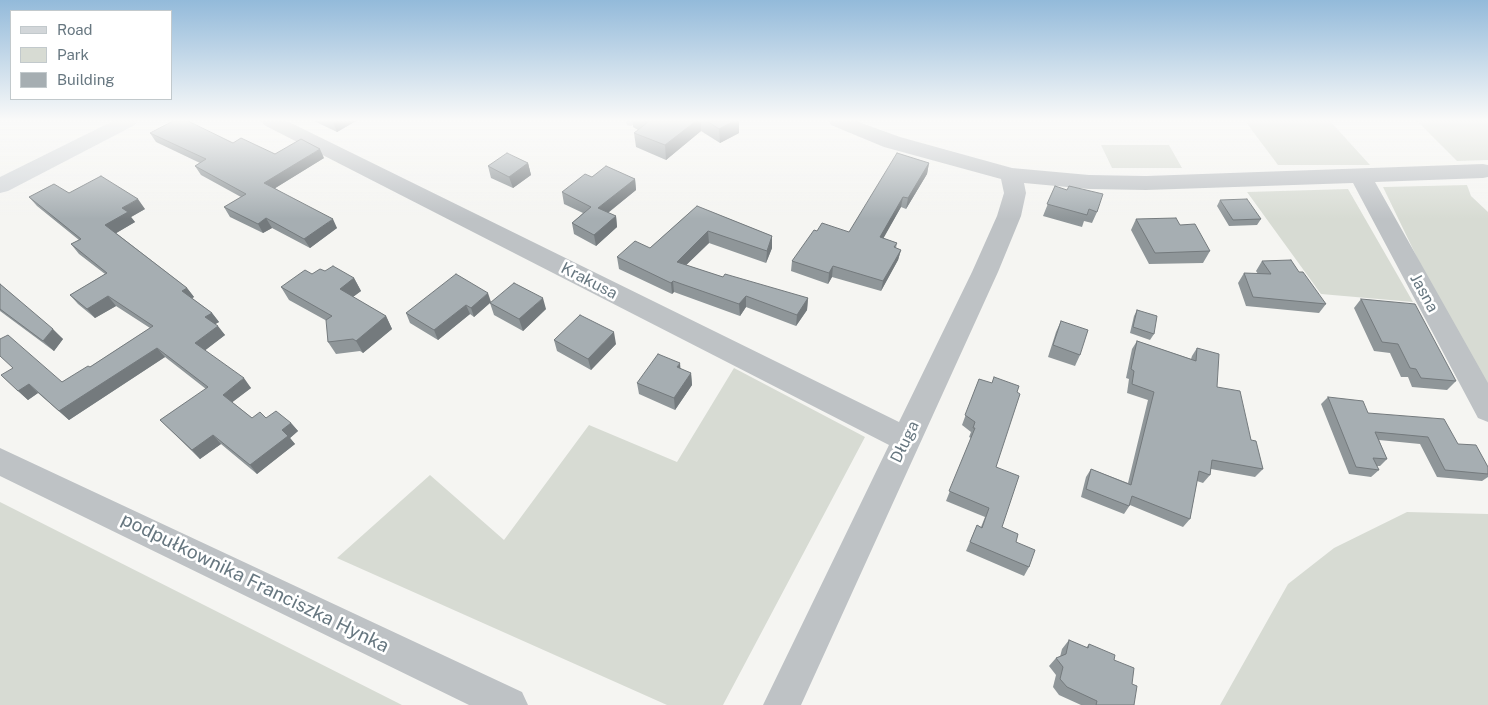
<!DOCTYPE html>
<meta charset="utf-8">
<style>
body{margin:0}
#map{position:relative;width:1488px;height:705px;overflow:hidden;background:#f5f5f2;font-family:"Public Sans",sans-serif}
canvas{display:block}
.legend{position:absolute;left:10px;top:10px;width:162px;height:90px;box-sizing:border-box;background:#fff;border:1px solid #c2c9cc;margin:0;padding:6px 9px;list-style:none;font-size:15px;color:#677780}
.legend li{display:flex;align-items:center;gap:10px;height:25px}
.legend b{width:25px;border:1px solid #c2c9cc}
</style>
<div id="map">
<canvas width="1488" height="705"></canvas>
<ul class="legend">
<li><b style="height:6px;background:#d2d6d9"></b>Road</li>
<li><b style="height:14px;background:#d7dbd3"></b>Park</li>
<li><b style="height:14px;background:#a6aeb2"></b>Building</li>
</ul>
</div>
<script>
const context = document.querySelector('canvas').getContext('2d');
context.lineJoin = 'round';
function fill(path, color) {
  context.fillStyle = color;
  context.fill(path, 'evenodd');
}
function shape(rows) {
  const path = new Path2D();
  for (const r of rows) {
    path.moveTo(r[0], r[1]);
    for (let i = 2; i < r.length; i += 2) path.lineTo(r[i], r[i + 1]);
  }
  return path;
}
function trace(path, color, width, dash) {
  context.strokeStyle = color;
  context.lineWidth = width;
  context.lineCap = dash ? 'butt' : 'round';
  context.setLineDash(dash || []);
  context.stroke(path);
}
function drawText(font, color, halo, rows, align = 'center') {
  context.font = font + ' "Public Sans",sans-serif';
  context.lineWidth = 5;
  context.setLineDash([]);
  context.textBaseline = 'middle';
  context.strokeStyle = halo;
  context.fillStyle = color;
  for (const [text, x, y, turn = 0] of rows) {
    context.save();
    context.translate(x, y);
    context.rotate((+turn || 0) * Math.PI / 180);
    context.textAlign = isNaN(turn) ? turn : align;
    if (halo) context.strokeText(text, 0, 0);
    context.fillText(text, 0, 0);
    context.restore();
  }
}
fill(shape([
 [1245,121,1330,121,1370,165,1278,165],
 [1417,121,1488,121,1488,160,1457,161],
 [1101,145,1169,145,1182,168,1112,168],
 [1467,185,1471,196,1488,212,1488,388,1440,305,1383,187],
 [1348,189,1413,302,1321,294,1247,192],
 [734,368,865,437,723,705,667,705,337,558,430,475,504,540,589,425,677,462],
 [0,502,402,705,0,705],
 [1407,512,1488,514,1488,705,1220,705,1288,584,1334,548]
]), '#d7dbd3');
fill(shape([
 [627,121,641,121,631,126,627,125,626,123,627,121]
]), '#bec2c5');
fill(shape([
 [261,121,287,121,899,422,972,272,997,216,1004,193,1001,179,884,147,831,125,828,121,856,121,900,137,1012,168,1089,175,1146,176,1483,164,1488,165,1488,177,1483,178,1375,182,1488,383,1488,422,1478,418,1353,183,1146,190,1089,189,1024,183,1026,193,1021,216,998,272,801,705,763,705,889,445,264,125,261,121],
 [0,448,522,692,528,705,469,705,0,476,0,448]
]), '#bec2c5');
fill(shape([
 [113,121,138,121,135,125,8,191,0,193,0,177,113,121]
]), '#d2d6d9');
fill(shape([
 [314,121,356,121,337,132],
 [633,121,739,121,739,133,720,143,701,131,666,160,636,147,634,133,638,130,633,127],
 [150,133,233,143,275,154,324,158,275,188,337,228,310,248,272,228,263,233,230,217,224,207,241,197,201,175,195,166,200,163,156,142],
 [528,163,531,175,513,188,491,178,488,166],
 [929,163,927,174,906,209,901,207,883,238,897,243,896,248,901,250,898,260,881,291,832,277,828,284,791,271,792,261,817,231,849,232],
 [592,177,635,179,636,190,608,213,616,216,617,227,596,246,574,234,572,223,583,213,564,204,562,192],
 [1055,186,1097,212,1092,223,1084,221,1082,227,1043,216],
 [69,193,145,209,131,217,135,222,116,233,187,288,194,297,192,298,212,313,219,322,215,324,225,335,205,350,251,388,232,402,252,418,266,418,291,423,298,431,290,438,295,444,257,474,221,444,200,459,160,420,206,389,165,357,69,420,38,393,28,400,1,375,62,382,90,367,150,328,116,306,95,318,78,304,70,295,105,274,79,254,71,244,79,240,37,206,29,197],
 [1220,200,1261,219,1257,225,1229,226,1217,206],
 [697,206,772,236,772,248,766,263,709,243,686,265,723,277,808,298,807,310,796,326,746,307,740,316,674,292,672,294,619,269,617,257,650,248],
 [1136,219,1180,225,1210,251,1203,263,1149,264,1131,230],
 [1262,261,1299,272,1326,304,1319,313,1246,306,1238,283,1244,273,1258,274,1256,271],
 [312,274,354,278,361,291,353,297,386,316,392,329,363,353,360,351,336,354,328,342,327,321,289,300,281,287],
 [0,284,63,339,54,351,0,311],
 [425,299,491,302,546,309,523,331,494,315,490,303,474,317,470,314,438,340,410,323,406,313],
 [1361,299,1456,381,1447,390,1412,387,1408,377,1401,377,1390,353,1374,351,1354,308],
 [1137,310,1154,334,1150,340,1130,333,1134,316],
 [1061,321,1080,355,1075,366,1048,357,1056,332],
 [554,340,616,344,591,370,557,351],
 [1137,341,1191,359,1192,356,1197,348,1217,387,1251,440,1263,469,1255,477,1211,469,1210,475,1203,483,1197,481,1190,519,1183,527,1130,505,1124,514,1081,497,1086,477,1091,469,1128,483,1148,400,1127,393,1129,379,1126,378,1132,349],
 [681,369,691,373,692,385,675,410,639,394,637,383],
 [979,379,1017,392,996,467,1002,527,1016,542,1029,567,1024,576,966,551,977,525,981,527,985,517,946,501,971,438,969,437,971,432,962,425],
 [1328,397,1368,413,1458,444,1488,467,1488,477,1482,481,1437,477,1420,444,1379,440,1387,459,1380,466,1377,466,1379,470,1371,477,1349,474,1321,404],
 [1069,640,1086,648,1089,644,1114,660,1132,684,1134,705,1081,705,1059,695,1053,687,1056,675,1049,666,1056,658,1060,657,1062,649]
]), '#8f9699');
fill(shape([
 [335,121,356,121,337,132,333,122],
 [696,121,701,121,701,131,666,160,665,145],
 [734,121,739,121,739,133,720,143,719,129],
 [320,149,324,158,269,192,264,183],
 [528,163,531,175,513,188,509,177],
 [929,163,927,174,906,209,908,198],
 [635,179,636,190,600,219,598,208],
 [903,197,901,207,878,248,880,237],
 [138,199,145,209,131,217,135,222,113,235,105,225,122,208],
 [616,216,617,227,596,246,594,235],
 [266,218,272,228,263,233,258,224],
 [333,219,337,228,310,248,304,239],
 [708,231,709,243,678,273,677,262],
 [772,236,772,248,766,263,767,251],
 [901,250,898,260,881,291,883,281],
 [833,266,832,277,828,284,829,273],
 [354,278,361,291,346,302,340,289],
 [673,281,674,292,672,294,671,283],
 [187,288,194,297,189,300,182,291],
 [488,293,491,302,474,317,471,308],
 [108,296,116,306,95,318,87,309],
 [746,296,746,307,740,316,739,304],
 [543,298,546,309,523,331,519,319],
 [808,298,807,310,796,326,797,315],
 [466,305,470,314,438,340,434,330],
 [212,313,219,322,212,326,205,317],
 [386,316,392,329,363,353,356,341],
 [218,326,225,335,203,352,195,343],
 [53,329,63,339,54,351,43,341],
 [614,332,616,344,591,370,588,359],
 [157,348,165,357,69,420,59,411],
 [680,363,681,374,677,367],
 [691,373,692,385,675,410,674,398],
 [244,378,251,388,230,404,223,395],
 [29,384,38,393,28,400,18,391],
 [291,423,298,431,290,438,295,444,257,474,250,465,282,430],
 [213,435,221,444,200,459,192,450]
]), '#747a7d');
const building = shape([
 [173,121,188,121,233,143,241,138,275,154,301,139,320,149,264,183,333,219,304,239,266,218,258,224,224,207,246,194,195,166,206,159,150,133,173,121],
 [645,121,696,121,665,145,634,133,648,122,645,121],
 [707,121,734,121,719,129,707,121],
 [507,153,528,163,509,177,488,166,507,153],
 [897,153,929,163,908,198,903,197,880,237,897,243,894,247,901,250,883,281,833,266,829,273,792,261,814,230,817,231,822,223,849,232,897,153],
 [606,166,635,179,598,208,616,216,594,235,572,223,591,207,562,192,585,174,592,177,606,166],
 [101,176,138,199,122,208,128,212,105,225,187,288,182,291,212,313,205,317,218,326,195,343,244,378,223,395,252,418,260,412,266,418,276,411,291,423,282,430,288,436,250,465,213,435,192,450,160,420,208,387,157,348,59,411,29,384,18,391,1,375,13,368,0,356,0,339,8,335,62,382,88,366,90,367,153,326,108,296,87,309,70,295,107,273,71,244,81,239,29,197,54,184,69,193,101,176],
 [1055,186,1067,190,1069,186,1103,194,1097,212,1089,209,1087,215,1047,204,1055,186],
 [1247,199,1261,219,1233,220,1220,200,1247,199],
 [697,206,772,236,767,251,708,231,677,262,723,277,725,274,808,298,797,315,746,296,739,304,673,281,671,283,617,257,635,241,650,248,697,206],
 [1176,218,1180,225,1195,224,1210,251,1155,253,1136,219,1176,218],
 [1291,260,1299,272,1303,272,1326,304,1253,297,1244,273,1271,274,1262,261,1291,260],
 [333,266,354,278,340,289,386,316,356,341,353,339,328,342,326,320,332,316,281,287,305,270,312,274,320,269,325,271,333,266],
 [456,274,488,293,471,308,466,305,434,330,406,313,456,274],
 [514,283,543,298,519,319,490,303,514,283],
 [0,284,53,329,43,341,0,309,0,284],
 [1361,299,1415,304,1456,381,1421,378,1416,369,1410,368,1398,344,1382,342,1361,299],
 [1137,310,1157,316,1154,334,1133,327,1137,310],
 [580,315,614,332,588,359,554,340,580,315],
 [1061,321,1088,330,1080,355,1053,345,1061,321],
 [1137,341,1196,361,1197,348,1219,354,1217,387,1240,391,1251,440,1256,441,1263,469,1212,460,1210,475,1199,471,1190,519,1132,496,1129,506,1086,489,1091,469,1131,485,1154,392,1132,384,1134,371,1131,369,1137,341],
 [658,354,680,363,677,367,691,373,674,398,637,383,658,354],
 [994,377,1019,386,1017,392,1020,394,996,467,1019,476,1002,527,1018,534,1016,542,1035,550,1029,567,970,542,977,525,982,528,989,508,949,491,975,428,973,428,975,422,965,415,979,379,992,383,994,377],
 [1328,397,1363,401,1368,413,1444,419,1458,444,1476,445,1488,467,1488,474,1445,470,1428,437,1375,432,1387,459,1373,458,1379,470,1356,467,1328,397],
 [1069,640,1088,648,1089,644,1115,655,1114,660,1134,668,1132,684,1137,686,1134,705,1096,705,1097,701,1067,687,1060,679,1063,667,1056,658,1066,654,1069,640]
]);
fill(building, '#a6aeb2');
trace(building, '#747a7d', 1);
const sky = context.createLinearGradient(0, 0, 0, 219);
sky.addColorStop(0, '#93bada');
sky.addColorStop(0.55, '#fafaf9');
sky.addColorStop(1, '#fafaf900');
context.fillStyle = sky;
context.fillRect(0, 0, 1488, 219);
drawText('16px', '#677780', '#fff', [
 ["Krakusa",589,281,27],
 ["Jasna",1424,293,61],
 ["Długa",905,442,-64]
]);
drawText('19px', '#677780', '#fff', [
 ["podpułkownika Franciszka Hynka",255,583,26]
]);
</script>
